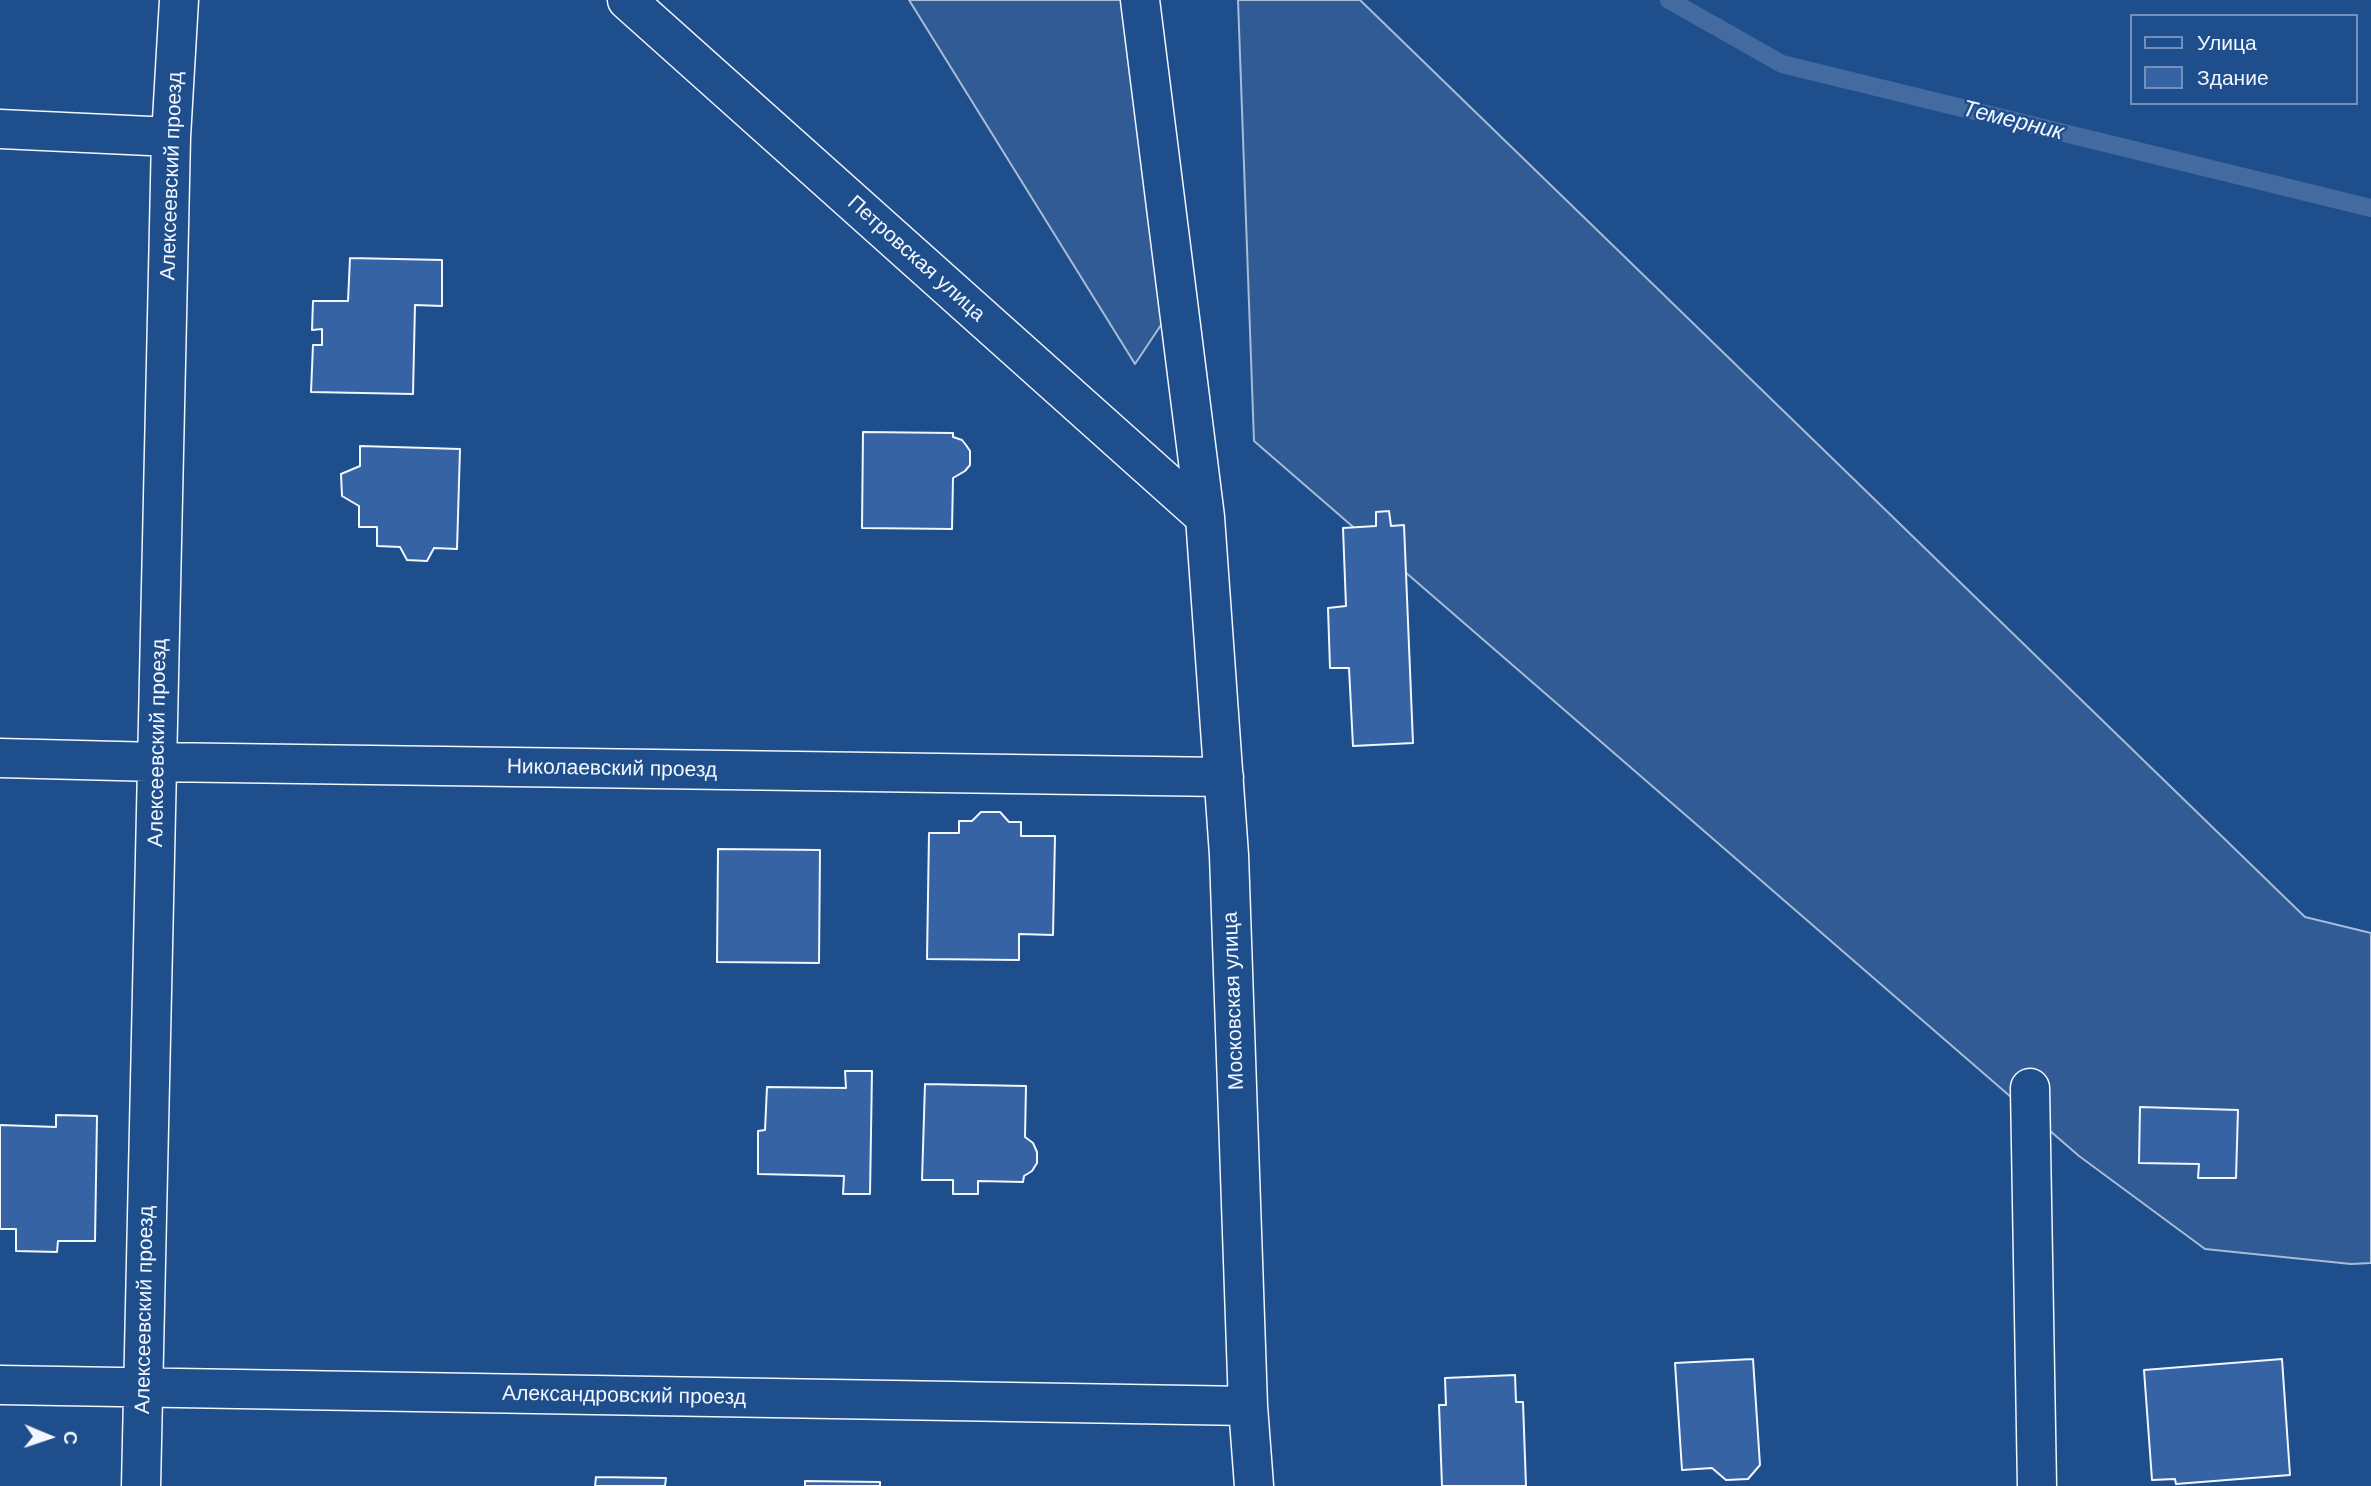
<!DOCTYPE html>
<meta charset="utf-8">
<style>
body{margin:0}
#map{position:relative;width:2371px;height:1486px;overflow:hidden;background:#1f4e8c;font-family:Arial,sans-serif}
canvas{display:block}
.legend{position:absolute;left:2130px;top:14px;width:228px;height:91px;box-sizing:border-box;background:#1f4e8c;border:2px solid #7391ba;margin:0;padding:9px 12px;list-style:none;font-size:21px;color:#f2f6ff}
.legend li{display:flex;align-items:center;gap:14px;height:35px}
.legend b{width:35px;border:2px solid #7391ba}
.north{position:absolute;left:14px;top:1402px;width:70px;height:70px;-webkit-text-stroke:5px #1f4e8c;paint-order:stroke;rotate:92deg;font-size:19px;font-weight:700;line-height:28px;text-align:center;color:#f2f6ff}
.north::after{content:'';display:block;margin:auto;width:24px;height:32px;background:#f2f6ff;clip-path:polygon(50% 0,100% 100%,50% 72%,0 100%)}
</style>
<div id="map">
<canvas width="2371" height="1486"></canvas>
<ul class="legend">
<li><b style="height:9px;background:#1f4e8c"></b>Улица</li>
<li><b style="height:19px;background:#3563a3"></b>Здание</li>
</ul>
<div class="north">С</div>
</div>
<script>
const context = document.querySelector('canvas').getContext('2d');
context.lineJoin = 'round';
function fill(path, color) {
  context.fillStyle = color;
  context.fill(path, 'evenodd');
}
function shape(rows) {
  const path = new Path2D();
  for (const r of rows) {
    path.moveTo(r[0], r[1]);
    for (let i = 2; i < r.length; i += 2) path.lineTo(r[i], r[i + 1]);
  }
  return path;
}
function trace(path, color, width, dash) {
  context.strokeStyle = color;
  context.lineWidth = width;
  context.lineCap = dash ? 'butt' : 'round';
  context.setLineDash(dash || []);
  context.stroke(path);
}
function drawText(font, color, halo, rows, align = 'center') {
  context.font = font + ' Arial,sans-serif';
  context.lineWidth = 5;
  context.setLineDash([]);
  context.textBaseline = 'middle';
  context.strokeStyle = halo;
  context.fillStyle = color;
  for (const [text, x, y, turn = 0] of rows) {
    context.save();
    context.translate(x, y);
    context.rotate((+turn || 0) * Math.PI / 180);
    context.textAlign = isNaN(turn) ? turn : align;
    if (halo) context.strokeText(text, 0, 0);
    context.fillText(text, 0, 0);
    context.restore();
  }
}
const built = shape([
 [909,0,1131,0,1163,322,1135,364,909,0],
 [1238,0,1360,0,2305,917,2371,933,2371,1263,2351,1264,2205,1249,2079,1156,1254,441,1238,0]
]);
fill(built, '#305b95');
trace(built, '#a8bbd7', 2);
trace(shape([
 [1669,0,1782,64,2371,208]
]), '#446ba0', 18);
const building = shape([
 [350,258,442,260,442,306,415,305,413,394,311,392,313,345,322,345,322,329,312,330,313,301,348,301,350,258],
 [863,432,953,433,953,437,962,440,966,445,970,451,970,465,965,471,953,478,952,529,862,528,863,432],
 [360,446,460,449,457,549,434,548,427,561,407,560,400,547,377,546,377,527,359,527,359,506,342,496,341,474,360,466,360,446],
 [1389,511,1391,526,1404,525,1413,743,1353,746,1349,668,1330,668,1328,608,1346,606,1343,528,1376,526,1376,512,1389,511],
 [981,812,1000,812,1009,822,1021,822,1021,836,1055,836,1053,935,1019,934,1019,960,927,959,929,833,959,833,959,821,972,821,981,812],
 [718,849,820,850,819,963,717,962,718,849],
 [845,1071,872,1071,870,1194,843,1194,844,1176,758,1174,758,1131,765,1130,767,1087,846,1088,845,1071],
 [925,1084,1026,1086,1025,1137,1033,1143,1037,1152,1037,1163,1032,1171,1024,1176,1023,1182,978,1181,978,1194,953,1194,953,1180,922,1180,925,1084],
 [2140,1107,2238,1110,2236,1178,2198,1178,2199,1164,2139,1163,2140,1107],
 [56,1115,97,1116,95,1241,58,1241,57,1252,16,1251,16,1229,0,1229,0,1125,56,1127,56,1115],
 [1753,1359,1760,1465,1748,1479,1726,1480,1712,1468,1682,1470,1675,1363,1753,1359],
 [2282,1359,2290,1475,2176,1484,2175,1479,2152,1480,2144,1370,2282,1359],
 [1515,1375,1516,1402,1523,1402,1526,1486,1442,1486,1439,1405,1446,1405,1445,1378,1515,1375],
 [596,1477,666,1478,665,1486,595,1486,596,1477],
 [805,1481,880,1482,880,1486,805,1486,805,1481]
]);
fill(building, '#3563a3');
trace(building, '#f2f6ff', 2);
const minor = shape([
 [627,0,1205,517],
 [1140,0,1205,517,1229,855,1248,1406,1254,1486],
 [0,129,171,137],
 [0,758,157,762,1224,777],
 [2030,1088,2037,1486],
 [0,1385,1248,1406],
 [141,1486,171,137,179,0]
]);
trace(minor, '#f2f6ff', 41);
trace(minor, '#1f4e8c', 38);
drawText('21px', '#f2f6ff', '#1f4e8c', [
 ["Алексеевский проезд",172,176,-88],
 ["Петровская улица",916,259,42],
 ["Алексеевский проезд",158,743,-89],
 ["Николаевский проезд",612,769,1],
 ["Московская улица",1234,1001,-92],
 ["Алексеевский проезд",145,1310,-89],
 ["Александровский проезд",624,1396,1]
]);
drawText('italic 23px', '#f2f6ff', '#1f4e8c', [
 ["Темерник",2013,121,14]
]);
</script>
